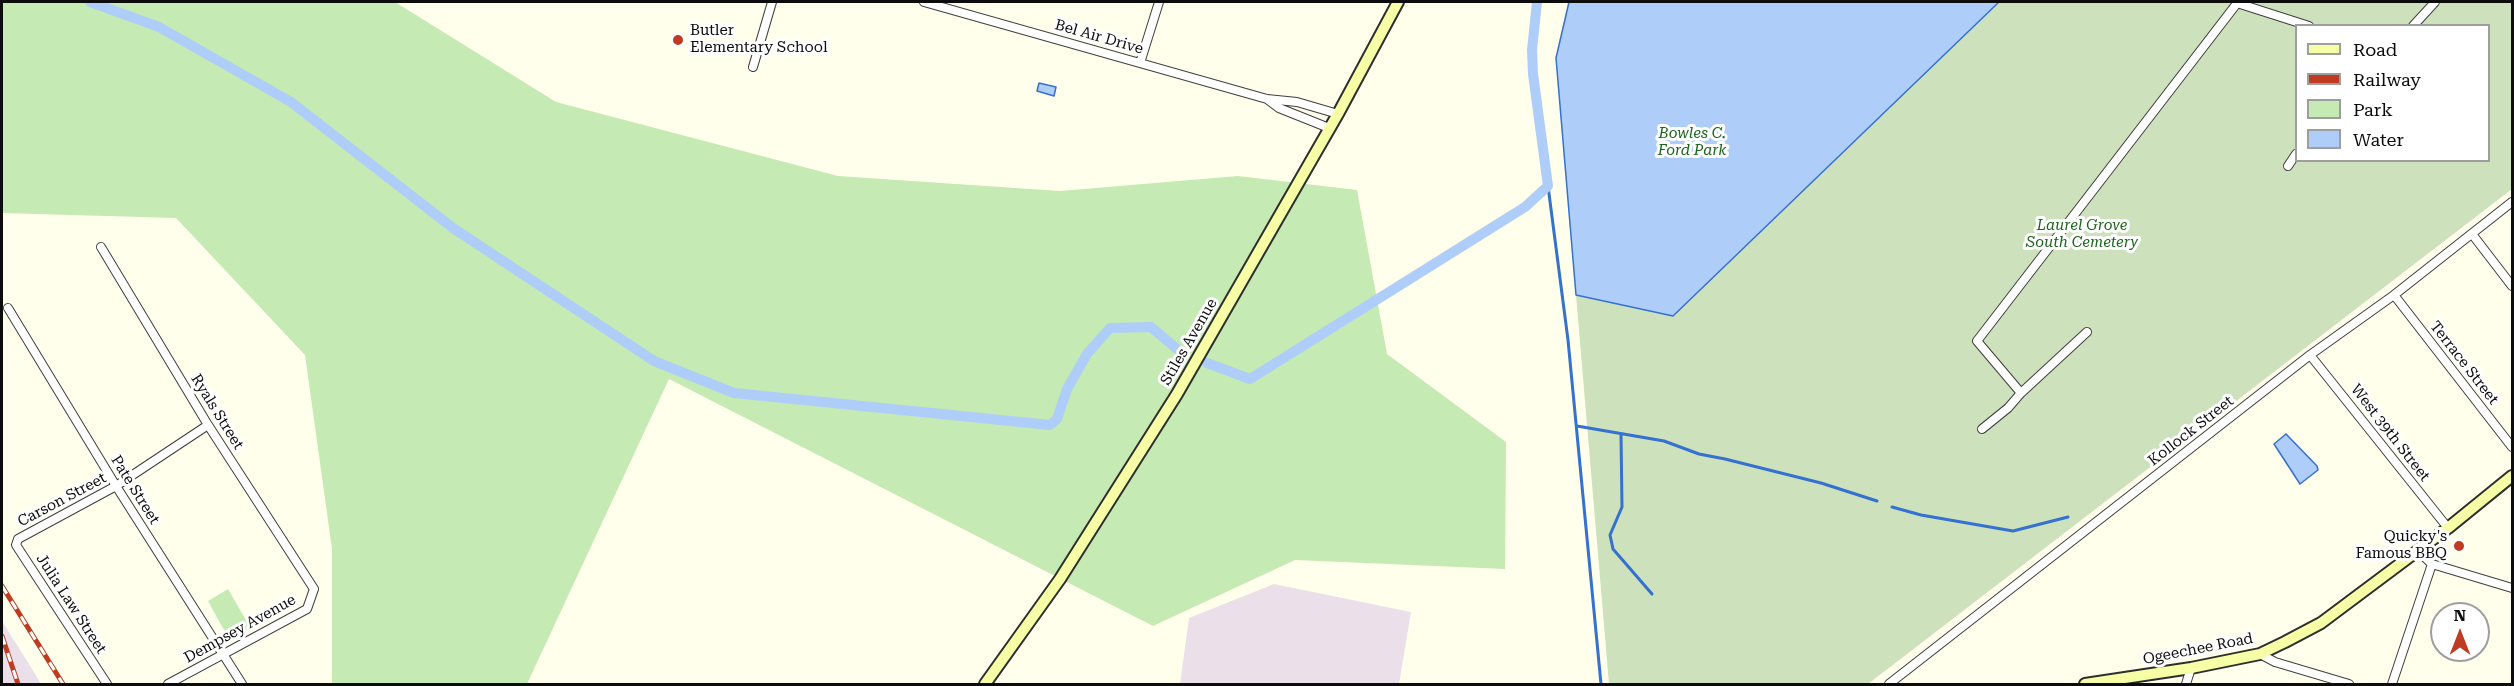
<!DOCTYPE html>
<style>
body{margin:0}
#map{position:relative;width:2514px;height:686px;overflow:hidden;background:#ffffeb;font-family:"Roboto Serif",serif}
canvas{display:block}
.frame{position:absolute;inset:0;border:3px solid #0c0c0c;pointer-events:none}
.legend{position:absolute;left:2295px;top:24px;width:195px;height:138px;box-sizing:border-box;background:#fff;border:2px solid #9e9e9e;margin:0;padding:8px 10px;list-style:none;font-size:18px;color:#0c0c0c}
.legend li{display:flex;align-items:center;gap:12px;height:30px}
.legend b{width:30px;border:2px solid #9e9e9e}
.north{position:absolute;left:2430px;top:602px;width:60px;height:60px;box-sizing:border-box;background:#fff;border:2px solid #9e9e9e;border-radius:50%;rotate:0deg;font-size:16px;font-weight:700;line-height:24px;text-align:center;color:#0c0c0c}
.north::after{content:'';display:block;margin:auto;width:21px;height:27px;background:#bf3b21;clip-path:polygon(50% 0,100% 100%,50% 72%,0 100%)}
</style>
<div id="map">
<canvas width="2514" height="686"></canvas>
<div class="frame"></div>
<ul class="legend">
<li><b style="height:8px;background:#f6ffa6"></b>Road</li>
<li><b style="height:8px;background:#bf3b21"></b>Railway</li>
<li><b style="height:16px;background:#c5eab4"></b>Park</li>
<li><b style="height:16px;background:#aecdf8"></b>Water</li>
</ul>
<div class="north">N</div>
</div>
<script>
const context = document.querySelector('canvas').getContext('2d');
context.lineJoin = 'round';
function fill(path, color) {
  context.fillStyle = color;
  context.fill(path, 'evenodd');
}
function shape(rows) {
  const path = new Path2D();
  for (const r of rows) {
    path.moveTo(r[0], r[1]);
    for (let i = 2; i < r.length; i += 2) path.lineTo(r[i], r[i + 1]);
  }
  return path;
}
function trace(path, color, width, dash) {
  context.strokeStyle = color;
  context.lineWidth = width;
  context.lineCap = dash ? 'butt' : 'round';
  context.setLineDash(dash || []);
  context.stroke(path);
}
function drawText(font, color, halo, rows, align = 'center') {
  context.font = font + ' "Roboto Serif",serif';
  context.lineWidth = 6;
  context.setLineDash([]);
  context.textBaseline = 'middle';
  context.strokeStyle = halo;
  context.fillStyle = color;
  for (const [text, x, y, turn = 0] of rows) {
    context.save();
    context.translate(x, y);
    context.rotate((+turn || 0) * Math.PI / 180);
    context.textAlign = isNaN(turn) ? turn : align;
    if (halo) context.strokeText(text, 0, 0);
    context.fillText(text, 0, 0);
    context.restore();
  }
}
fill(shape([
 [1274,584,1411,612,1399,684,1180,684,1189,618],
 [2,621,34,672,41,684,2,684]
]), '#ebe0ea');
fill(shape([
 [2,2,395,2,556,102,838,176,1060,191,1238,176,1357,190,1387,354,1506,442,1505,569,1295,560,1153,626,669,379,527,684,332,684,332,549,305,355,176,218,2,213],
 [228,589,250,627,230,641,208,601]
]), '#c5eab4');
fill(shape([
 [1999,2,2512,2,2512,189,1868,684,1609,684,1576,295,1673,316],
 [2296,26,2488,26,2488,160,2296,160]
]), '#cde1bc');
const water = shape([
 [1569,2,1999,2,1673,316,1576,295,1556,58,1569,2],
 [1039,83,1056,87,1054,96,1037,91,1039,83],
 [2286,434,2317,466,2318,470,2300,484,2274,444,2286,434]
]);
fill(water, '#aecdf8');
trace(water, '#3471d0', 1.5);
trace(shape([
 [1548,186,1568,340,1601,684],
 [1577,426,1664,441,1699,454,1725,459,1821,483,1877,501],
 [1621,434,1622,507,1610,535,1613,549,1652,594],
 [1892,507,1921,515,2013,531,2068,517]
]), '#3471d0', 3);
trace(shape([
 [90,2,159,27,291,102,453,228,654,361,734,393,1050,425,1057,419,1067,389,1087,354,1110,328,1151,327,1177,349],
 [1207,363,1250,379,1525,207,1548,186,1533,74,1532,50,1537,2]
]), '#aecdf8', 10);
const street = shape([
 [924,2,1267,99,1297,102,1338,114],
 [2237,3,2309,26],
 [2413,26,2435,2],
 [1140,63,1159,2],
 [753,67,772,2],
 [1267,99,1279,108,1329,128],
 [2288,166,2296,154],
 [2472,234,2512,286],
 [101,247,208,425,314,589,307,609,168,684],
 [2394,295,2512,447],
 [8,308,116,486,242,684],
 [2310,355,2448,528],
 [2021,393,1977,341,2238,2],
 [1982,429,2008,408,2021,393,2087,332],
 [2417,550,2432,564,2512,588],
 [2260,654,2275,662,2349,684],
 [107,684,16,545,18,539,116,486,208,425],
 [1889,684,2310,355,2394,295,2512,202],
 [2186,684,2191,668],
 [2392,684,2432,564]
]);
const secondary = shape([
 [985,684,1060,579,1177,394,1339,112,1398,2],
 [2085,684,2191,668,2260,654,2285,642,2321,623,2448,528,2512,476]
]);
trace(street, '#3f3f3f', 10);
trace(secondary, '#2e2e2e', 14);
trace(street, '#fff', 8);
trace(secondary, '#f6ffa6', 10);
const rail = shape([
 [2,586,63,684],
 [2,636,18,684]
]);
trace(rail, '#bf3b21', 5);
trace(rail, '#fff', 3, [9]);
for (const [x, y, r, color] of [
 [678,40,6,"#bf3b21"],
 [2459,546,6,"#bf3b21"]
]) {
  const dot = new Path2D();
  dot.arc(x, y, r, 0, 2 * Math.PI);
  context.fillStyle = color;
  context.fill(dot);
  trace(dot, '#fff', 2);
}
drawText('15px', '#0c0c0c', '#fff', [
 ["Butler",690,31],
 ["Elementary School",690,48],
 ["Quicky's",2447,537,"right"],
 ["Famous BBQ",2447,554,"right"]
], 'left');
drawText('15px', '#0c0c0c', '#fff', [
 ["Bel Air Drive",1099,37,16],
 ["Stiles Avenue",1189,342,-60],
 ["Terrace Street",2464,363,52],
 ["Ryals Street",217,412,58],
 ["Kollock Street",2191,431,-38],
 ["West 39th Street",2390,433,52],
 ["Pate Street",135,490,58],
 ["Carson Street",62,500,-28],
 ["Julia Law Street",71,604,57],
 ["Dempsey Avenue",240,629,-29],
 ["Ogeechee Road",2198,649,-11]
]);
drawText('italic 15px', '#1b651b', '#fff', [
 ["Bowles C.",1692,134],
 ["Ford Park",1692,151],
 ["Laurel Grove",2082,226],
 ["South Cemetery",2082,243]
]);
</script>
